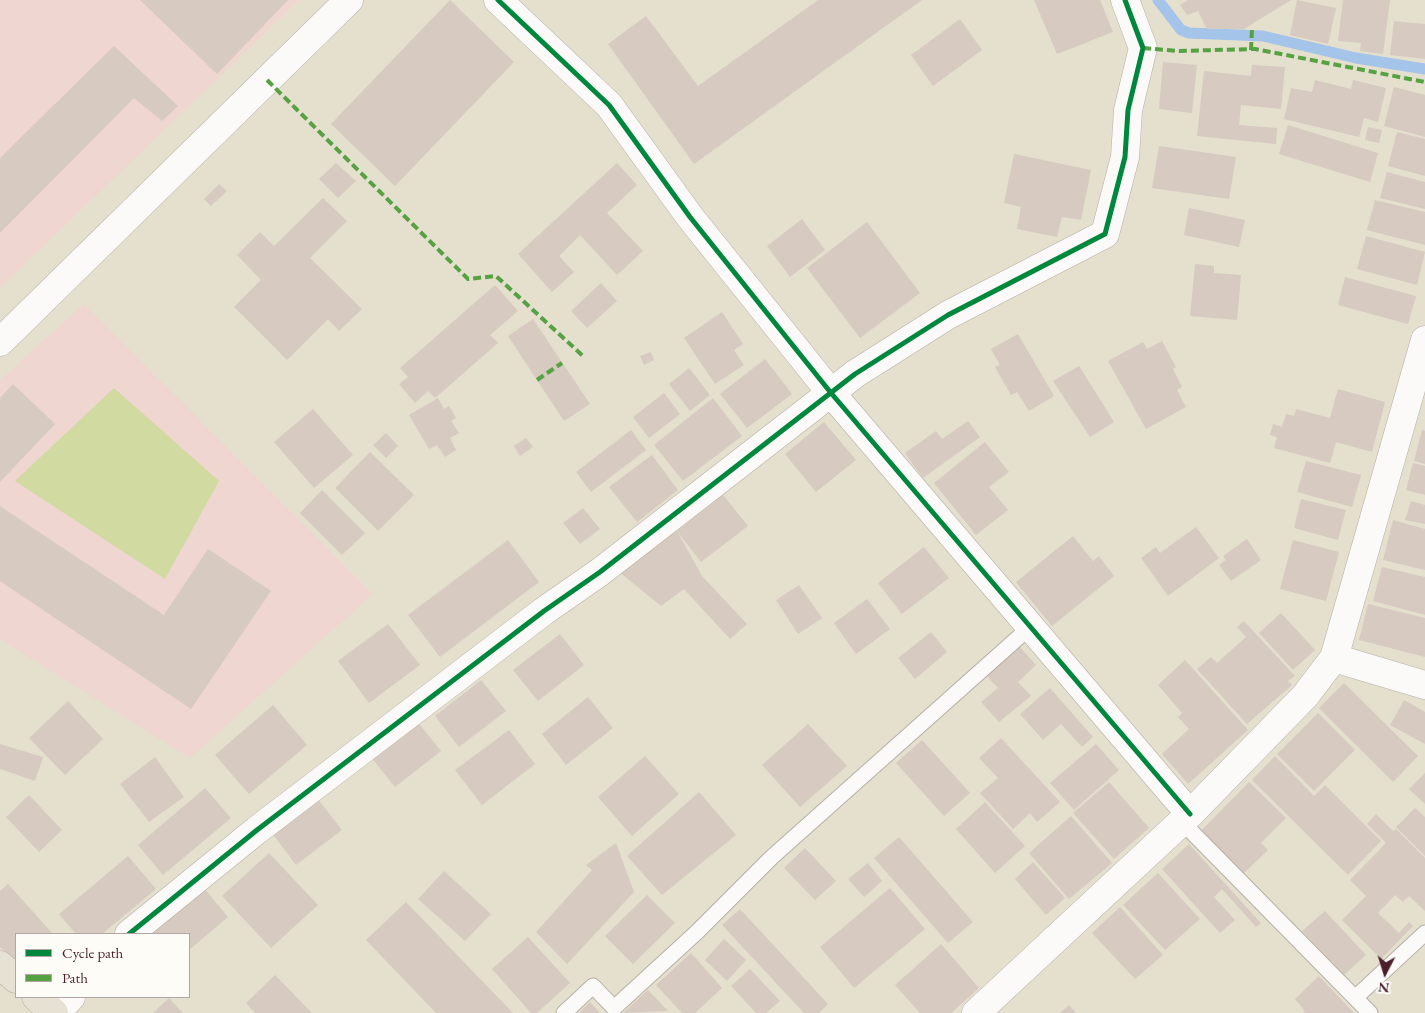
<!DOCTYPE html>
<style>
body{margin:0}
#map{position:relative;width:1425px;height:1013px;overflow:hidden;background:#e5dfce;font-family:"EB Garamond",serif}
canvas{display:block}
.legend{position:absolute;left:15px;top:933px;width:175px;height:65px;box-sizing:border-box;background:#fdfcf7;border:1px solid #b5a4a5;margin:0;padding:6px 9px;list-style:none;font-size:15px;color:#4a1f2b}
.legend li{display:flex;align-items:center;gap:10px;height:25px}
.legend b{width:25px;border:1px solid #b5a4a5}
.north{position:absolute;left:1360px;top:948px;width:50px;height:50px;-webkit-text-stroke:4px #fdfcf7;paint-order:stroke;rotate:185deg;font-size:14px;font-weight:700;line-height:20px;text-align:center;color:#4a1f2b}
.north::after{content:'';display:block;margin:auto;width:18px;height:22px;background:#4a1f2b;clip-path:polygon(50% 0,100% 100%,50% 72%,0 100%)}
</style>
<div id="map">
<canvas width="1425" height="1013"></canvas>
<ul class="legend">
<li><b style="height:6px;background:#00873e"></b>Cycle path</li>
<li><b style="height:6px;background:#56a243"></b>Path</li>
</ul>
<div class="north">N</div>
</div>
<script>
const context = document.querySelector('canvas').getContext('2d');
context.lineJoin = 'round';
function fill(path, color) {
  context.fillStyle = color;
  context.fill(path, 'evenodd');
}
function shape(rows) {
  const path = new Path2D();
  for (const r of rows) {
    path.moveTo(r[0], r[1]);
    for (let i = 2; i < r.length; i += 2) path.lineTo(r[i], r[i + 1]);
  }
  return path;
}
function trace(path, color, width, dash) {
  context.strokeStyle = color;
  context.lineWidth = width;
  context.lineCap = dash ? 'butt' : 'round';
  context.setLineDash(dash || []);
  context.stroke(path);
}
fill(shape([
 [0,0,299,0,0,288],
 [84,304,373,594,190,758,0,639,0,380]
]), '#efd6d0');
fill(shape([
 [114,388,219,481,165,579,15,481]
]), '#d1daa0');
trace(shape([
 [1158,0,1181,30,1189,33,1263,36,1356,58,1425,69]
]), '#a4c4e9', 11);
fill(shape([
 [140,0,288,0,217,74],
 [450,0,514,62,395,186,331,124],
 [818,0,922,0,694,164,608,44,646,16,698,86],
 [1034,0,1100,0,1113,32,1057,54],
 [1188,0,1291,0,1244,29,1207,29,1198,11,1187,15,1180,5],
 [1297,0,1336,8,1328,44,1290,35],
 [1343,0,1390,0,1383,54,1360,51,1361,43,1338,41],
 [960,19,982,50,933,86,911,55],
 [1394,21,1425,24,1425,59,1390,55],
 [114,46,178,106,162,121,134,98,0,233,0,158],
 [1163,62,1197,65,1192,113,1159,109],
 [1252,65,1285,67,1281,109,1241,105,1239,125,1277,128,1276,144,1197,136,1204,71,1251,76],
 [1315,80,1351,89,1353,80,1386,88,1378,122,1364,118,1359,137,1284,119,1291,88,1312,92],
 [1394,87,1425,95,1425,137,1384,126],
 [1288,125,1378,153,1370,182,1279,154],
 [1368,127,1382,130,1379,143,1365,140],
 [1397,132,1425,139,1425,176,1388,166],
 [1159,146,1236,157,1229,199,1152,188],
 [1014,154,1091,170,1081,220,1062,217,1057,237,1017,229,1021,207,1004,203],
 [336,163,356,181,338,198,319,179],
 [617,163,637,185,607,213,643,251,617,275,580,235,559,256,574,272,552,292,518,254],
 [1387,172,1425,182,1425,209,1380,198],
 [219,184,227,191,211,206,204,199],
 [323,198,347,221,310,258,362,309,339,331,328,319,287,360,234,307,261,280,237,255,260,232,274,246],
 [1375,200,1425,212,1425,245,1367,230],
 [1189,208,1245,220,1239,247,1184,235],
 [802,219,825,250,790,277,767,246],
 [867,222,920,293,860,338,807,268],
 [1366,236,1425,252,1417,285,1357,269],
 [1195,264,1214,266,1214,273,1241,275,1237,320,1190,316],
 [1345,277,1416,296,1408,324,1338,305],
 [601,283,617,301,587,328,571,311],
 [495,285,518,311,490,335,498,343,435,398,428,391,415,403,399,384,408,377,400,368],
 [722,312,743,344,734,350,744,365,715,384,684,338],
 [533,319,590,404,564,421,508,336],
 [1018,334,1054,396,1029,411,1017,392,1011,395,995,367,1000,365,991,349],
 [1162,341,1176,367,1173,369,1182,387,1177,390,1186,407,1146,429,1108,361,1143,342,1147,349],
 [651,352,654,360,644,365,640,356],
 [765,359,792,394,747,428,720,394],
 [1079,366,1114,422,1090,437,1053,381],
 [689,368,710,395,690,411,669,384],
 [13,384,55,424,0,482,0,398],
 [1338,389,1385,402,1372,452,1336,442,1330,463,1274,448,1277,437,1270,435,1273,424,1282,427,1286,414,1294,416,1296,409,1330,418],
 [664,393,680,414,649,438,633,417],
 [438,398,444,409,449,406,456,418,451,421,459,433,450,438,456,450,445,457,437,445,429,449,409,415],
 [713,398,742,436,683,481,654,445],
 [313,409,353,455,314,488,274,442],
 [968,421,980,437,923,478,905,453,936,431,942,439],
 [824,422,856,460,816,492,785,454],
 [631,430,646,450,591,492,576,472],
 [1422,430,1425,431,1425,464,1414,461],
 [386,433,398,446,386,458,373,445],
 [526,438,533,447,520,456,514,446],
 [985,442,1009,472,989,487,1008,510,976,535,934,483],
 [370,452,414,495,378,531,335,488],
 [652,455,678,490,637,522,609,487],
 [1306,461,1361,475,1352,507,1297,492],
 [1413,463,1425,466,1425,495,1406,490],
 [322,490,365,533,342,555,300,513],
 [723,495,748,526,701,562,677,531,702,576,747,624,730,639,684,589,661,606,618,571,677,531],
 [1301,499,1346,510,1338,540,1294,528],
 [1411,501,1425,505,1425,524,1405,520],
 [0,506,164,615,208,549,271,591,191,709,0,581],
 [583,508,600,529,580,544,563,523],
 [1393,520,1425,529,1425,570,1383,560],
 [1196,527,1219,558,1168,596,1141,558,1156,547,1160,553],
 [1073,536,1093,561,1099,556,1114,576,1052,626,1016,582],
 [1247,539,1261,560,1231,581,1219,565,1226,560,1223,556],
 [508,540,539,582,440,657,408,615],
 [1293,540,1339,552,1326,601,1280,589],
 [924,547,949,578,902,614,878,583],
 [1382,567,1425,577,1425,615,1373,601],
 [799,585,822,618,798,634,776,600],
 [867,599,890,629,856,654,834,623],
 [1368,604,1425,618,1425,657,1359,640],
 [1281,613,1315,650,1293,670,1259,633],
 [1244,621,1295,676,1288,681,1292,685,1247,724,1197,669,1211,657,1217,663,1246,637,1237,627],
 [388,624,420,665,369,703,338,661],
 [931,632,947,652,915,679,898,658],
 [560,634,584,665,538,701,513,670],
 [1019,646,1036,665,1018,682,1031,696,999,722,981,702,998,688,986,675],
 [1185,660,1248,730,1188,784,1162,754,1189,729,1178,717,1182,713,1158,685],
 [481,680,506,711,459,747,435,716],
 [1344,683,1418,756,1393,782,1319,708],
 [1050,688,1093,737,1082,747,1061,724,1043,740,1020,714],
 [588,697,613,728,566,765,542,734],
 [1404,700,1425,712,1425,744,1390,725],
 [68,701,103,739,65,775,29,738],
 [273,705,307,745,249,794,215,755],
 [1318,713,1355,750,1314,791,1277,754],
 [416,720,441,751,395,787,370,756],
 [808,724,847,766,800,807,762,765],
 [509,730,535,764,482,805,455,770],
 [1001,738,1060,802,1037,822,1030,813,1013,829,980,793,998,778,979,758],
 [922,740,970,793,944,816,896,763],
 [0,744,43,757,35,781,0,769],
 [1096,744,1119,770,1074,810,1050,783],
 [645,756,679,794,632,836,598,797],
 [1275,756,1314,796,1325,785,1381,841,1348,875,1252,780],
 [155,757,184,797,149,822,120,784],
 [1425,773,1425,804,1409,789],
 [1109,782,1149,828,1114,859,1073,813],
 [1249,782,1286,818,1261,843,1268,850,1243,874,1200,832],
 [205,788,231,818,163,875,138,845],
 [699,792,736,835,662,895,627,856],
 [29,795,62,830,39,852,6,817],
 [317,798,342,830,296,865,272,833],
 [985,802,1025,846,995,873,956,829],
 [1415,808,1425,817,1425,856,1396,827],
 [1376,814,1393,831,1396,829,1425,858,1425,911,1409,896,1403,902,1395,895,1378,913,1399,933,1409,922,1413,926,1381,959,1342,920,1366,896,1350,880,1386,843,1367,824],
 [1071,816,1112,863,1069,899,1029,853],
 [899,837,973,922,948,943,874,858],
 [616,843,634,892,567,964,536,932,592,870,586,865],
 [1189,844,1261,923,1256,927,1222,889,1214,897,1235,920,1220,933,1162,869],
 [805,848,836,881,815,900,784,868],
 [269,853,318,905,271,948,222,896],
 [128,856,156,889,102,934,76,934,59,914],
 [1033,862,1065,898,1046,915,1015,879],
 [868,863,882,881,864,897,848,879],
 [444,871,491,914,465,941,418,899],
 [1158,873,1200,919,1165,950,1123,905],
 [8,884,53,934,16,934,16,965,0,947,0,891],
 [203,887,228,917,189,950,189,934,146,934],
 [890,888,925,929,854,988,820,947],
 [647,895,675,923,633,964,605,936],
 [406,902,513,1013,436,1013,366,940],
 [1120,907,1163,955,1135,979,1092,933],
 [740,909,828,1004,819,1013,804,1013,722,925],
 [1325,911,1366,955,1344,975,1302,931],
 [528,937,570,983,537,1013,531,1013,492,969],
 [724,939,746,960,727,981,705,960],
 [941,944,979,988,951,1013,920,1013,895,985],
 [691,953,722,988,695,1013,682,1013,656,985],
 [750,969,780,1001,766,1013,756,1013,731,986],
 [275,975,312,1013,255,1013,246,1003],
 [1319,976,1354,1013,1303,1013,1305,1011,1295,999],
 [648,990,668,1011,623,1013],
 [169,998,183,1013,153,1013],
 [590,1002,600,1013,579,1013],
 [1069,1005,1076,1013,1060,1013]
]), '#d6cac1');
const service = shape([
 [1182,822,1370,1013],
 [1356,997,1425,933],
 [564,1013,593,986,614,1008,697,932,772,857,1029,628]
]);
const minor = shape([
 [498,0,609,105,690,217,831,393,1190,814],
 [1334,658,1425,685],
 [129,934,257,830,544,611,600,572,855,374,948,315,1105,234,1125,157,1128,110,1143,48,1125,0],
 [56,1013,71,997],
 [976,1013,1190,814,1305,696,1334,658,1425,340]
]);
const tertiary = shape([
 [0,342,349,0]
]);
const primary = shape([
 [0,965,16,979],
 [36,997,54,1013]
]);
trace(service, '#b6afa5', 17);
trace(minor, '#b6afa5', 29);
trace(tertiary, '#b6afa5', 29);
trace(primary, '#b6afa5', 29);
trace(service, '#fbfaf8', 15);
trace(minor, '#fbfaf8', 28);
trace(tertiary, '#fbfaf8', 28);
trace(primary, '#e6e1d3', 28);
trace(shape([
 [1143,48,1179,51,1255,49,1425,82],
 [1251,50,1252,29],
 [267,80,468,279,496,276,583,356],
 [537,380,562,363]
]), '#56a243', 4, [8, 4]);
trace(shape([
 [498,0,609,105,690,217,831,393,1190,814],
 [129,934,257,830,544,611,600,572,855,374,948,315,1105,234,1125,157,1128,110,1143,48,1125,0]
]), '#00873e', 5);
</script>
